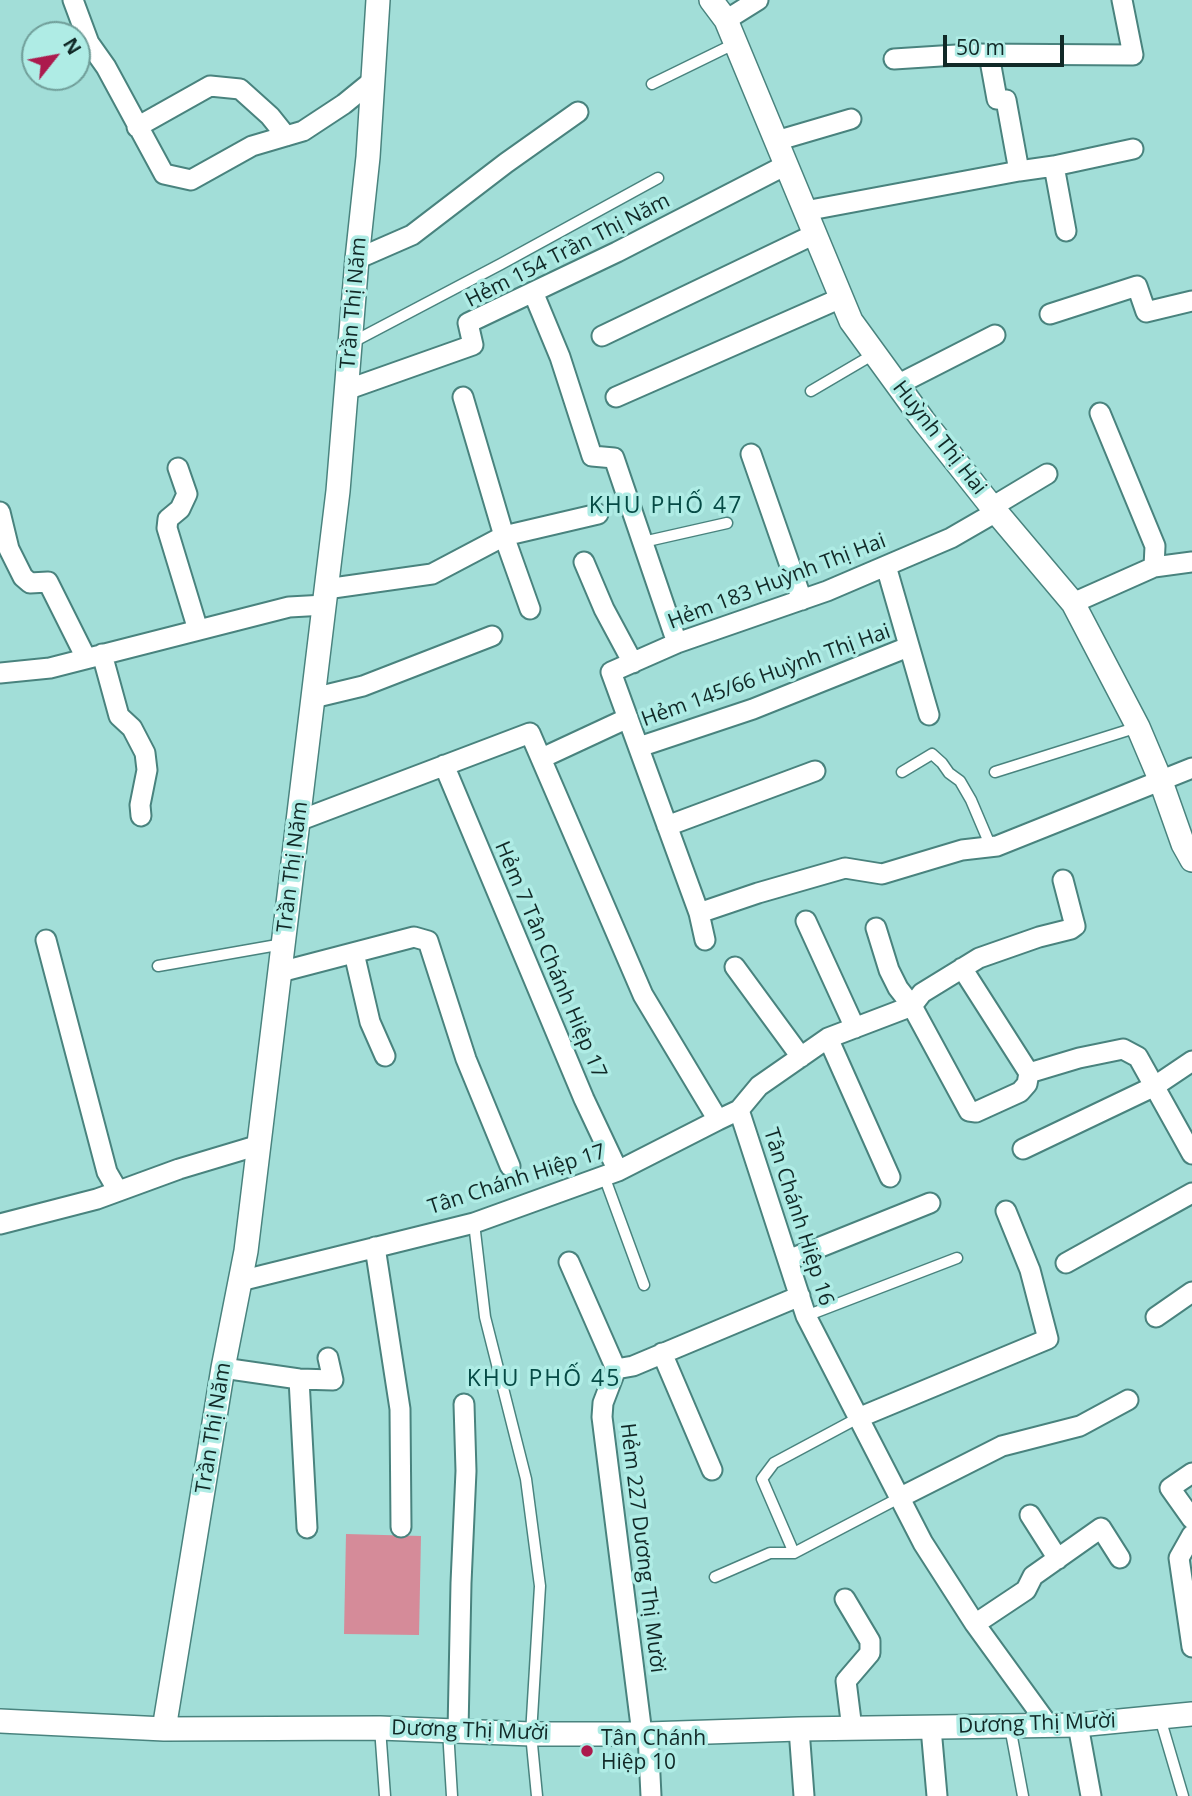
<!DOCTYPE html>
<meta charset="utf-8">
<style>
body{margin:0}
#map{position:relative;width:1192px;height:1796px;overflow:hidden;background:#a2ded8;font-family:"Open Sans",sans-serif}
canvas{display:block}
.north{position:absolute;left:21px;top:21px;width:70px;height:70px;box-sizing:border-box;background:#afece5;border:2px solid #709e99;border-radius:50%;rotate:59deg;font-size:19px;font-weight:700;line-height:28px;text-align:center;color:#112927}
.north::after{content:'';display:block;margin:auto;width:24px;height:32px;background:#ac1a4d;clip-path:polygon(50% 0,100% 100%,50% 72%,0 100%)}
.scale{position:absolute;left:943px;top:35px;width:121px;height:32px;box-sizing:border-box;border:4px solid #112927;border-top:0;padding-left:9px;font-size:21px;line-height:24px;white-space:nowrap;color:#112927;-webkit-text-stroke:5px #afece5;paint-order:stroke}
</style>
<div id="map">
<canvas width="1192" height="1796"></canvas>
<div class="north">N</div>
<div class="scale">50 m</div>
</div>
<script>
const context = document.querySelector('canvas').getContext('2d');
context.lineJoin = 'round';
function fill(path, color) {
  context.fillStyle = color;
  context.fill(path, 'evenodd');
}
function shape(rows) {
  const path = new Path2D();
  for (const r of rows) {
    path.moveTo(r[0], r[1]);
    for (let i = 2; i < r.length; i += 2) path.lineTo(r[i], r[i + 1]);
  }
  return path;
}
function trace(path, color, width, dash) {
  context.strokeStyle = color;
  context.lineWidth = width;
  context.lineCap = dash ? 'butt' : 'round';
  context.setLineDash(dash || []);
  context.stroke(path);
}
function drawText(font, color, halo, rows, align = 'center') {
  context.font = font + ' "Open Sans",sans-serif';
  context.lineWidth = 7;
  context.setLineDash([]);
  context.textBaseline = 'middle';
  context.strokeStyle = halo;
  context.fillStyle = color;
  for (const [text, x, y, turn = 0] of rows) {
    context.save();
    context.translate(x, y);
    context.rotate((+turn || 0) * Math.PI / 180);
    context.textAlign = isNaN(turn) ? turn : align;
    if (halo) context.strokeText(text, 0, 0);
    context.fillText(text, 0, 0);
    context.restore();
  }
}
fill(shape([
 [346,1534,421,1536,419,1635,344,1634]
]), '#d58b99');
const service = shape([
 [652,84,736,43],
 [351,343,501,264,658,178],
 [811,391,874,354],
 [643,542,727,523],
 [902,772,932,754,942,763,949,773,960,781,971,800,991,847],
 [995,772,1138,727],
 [158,966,283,944],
 [604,1176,644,1285],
 [474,1223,485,1317,526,1479,540,1586,531,1734,537,1796],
 [806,1316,957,1258],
 [794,1553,762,1479,774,1463,858,1418],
 [715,1577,770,1553,794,1553,899,1498],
 [1160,1718,1183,1796],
 [1010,1727,1023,1796],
 [380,1728,385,1796],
 [448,1730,452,1796]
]);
const minor = shape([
 [73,0,89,43,106,67,164,174,191,180,252,146,303,131,344,104,371,82],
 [726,20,758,0],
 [894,59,972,54,1133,55,1122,0],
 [137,127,210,86,240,89,270,116,286,136],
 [776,141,851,119],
 [1054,166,1133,149],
 [1019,171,1054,166,1066,231],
 [805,211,1019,171,1006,100,997,99,989,55],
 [357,259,412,235,506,163,578,112],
 [533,292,560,357,592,456,614,458,677,643],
 [1050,314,1137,286,1146,312,1192,301],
 [602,336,815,234],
 [897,385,995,335],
 [346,390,473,345,468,323,617,252,786,165],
 [616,397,841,298],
 [1100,413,1155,546,1154,567],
 [751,454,802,600],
 [178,468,187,494,180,509,168,519,167,528,198,630],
 [992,507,1047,474],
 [0,512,9,549,23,577,30,583,48,582,86,658],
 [996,512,951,538,827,591,677,643,611,672,699,913,758,893,845,868,882,874,962,850,997,846,1192,768],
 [584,562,604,609,633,663],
 [886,566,929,715],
 [326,589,432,574,504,536,463,397],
 [1073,603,1154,567,1192,562],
 [530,609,504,536,598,514],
 [102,654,119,716,132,728,145,753,147,770,140,805,141,816],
 [0,673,50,668,289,607,325,605],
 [313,698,363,686,492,636],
 [639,747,753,709,908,647],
 [542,758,628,718],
 [444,765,584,1099,618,1171],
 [298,821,530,733,643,995,718,1120,739,1110,806,1316,923,1543,975,1624,1049,1726],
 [667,826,815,771],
 [699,913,705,940],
 [806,921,855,1028],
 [876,928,889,970,898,988,912,1006,922,993,979,958,1039,937,1071,929,1075,926,1063,880],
 [46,940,107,1172,118,1191],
 [354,953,370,1022,385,1056],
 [735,967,801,1057],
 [962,968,1029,1073,1079,1058,1123,1049,1138,1057,1192,1154],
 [280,972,414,937,428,941,466,1059,510,1166],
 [828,1038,890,1177],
 [739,1110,759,1086,828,1038,912,1006,969,1111,976,1112,1020,1092,1027,1084,1029,1073],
 [1023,1149,1155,1086,1192,1061],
 [0,1224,97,1199,179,1169,259,1145],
 [375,1247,400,1409,401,1527],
 [788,1260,930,1203],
 [569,1262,616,1369,633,1366,800,1296],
 [1066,1263,1192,1193],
 [240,1281,474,1223,618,1171,718,1120],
 [1156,1317,1192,1292],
 [662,1353,712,1470],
 [223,1368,299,1379,333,1380,328,1358],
 [616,1369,603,1403,602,1417,642,1734],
 [299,1379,307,1528],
 [858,1418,1048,1339,1030,1270,1006,1211],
 [1192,1473,1170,1488,1192,1519],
 [899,1498,1002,1446,1080,1426,1128,1400],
 [1030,1515,1058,1559],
 [1192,1535,1179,1558,1192,1647],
 [845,1599,870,1641,870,1653,846,1681,852,1729],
 [975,1624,1026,1590,1033,1576,1101,1528,1120,1558],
 [1078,1725,1091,1796],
 [931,1728,937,1796],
 [799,1729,804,1796],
 [458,1731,461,1583,466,1471,464,1404],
 [648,1734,651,1796]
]);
const tertiary = shape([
 [711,0,726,20,851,321,923,420,992,507,1073,603,1138,727,1160,779,1183,844,1192,860],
 [0,1721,164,1729,380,1728,531,1734,648,1734,799,1729,1078,1725,1192,1714],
 [164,1729,223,1368,246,1251,338,491,357,259,368,157,378,0]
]);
trace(service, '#49837e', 13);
trace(minor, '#49837e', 23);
trace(tertiary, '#49837e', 26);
trace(service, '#fff', 10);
trace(minor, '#fff', 19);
trace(tertiary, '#fff', 23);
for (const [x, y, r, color] of [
 [587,1751,7,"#ac1a4d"]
]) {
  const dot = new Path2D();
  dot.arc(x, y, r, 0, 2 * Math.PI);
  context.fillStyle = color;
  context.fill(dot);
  trace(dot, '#afece5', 2.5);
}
drawText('21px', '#112927', '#afece5', [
 ["Hẻm 154 Trần Thị Năm",568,251,-27],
 ["Trần Thị Năm",354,303,-85],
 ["Huỳnh Thị Hai",939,438,52],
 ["Hẻm 183 Huỳnh Thị Hai",777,582,-21],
 ["Hẻm 145/66 Huỳnh Thị Hai",766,676,-20],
 ["Trần Thị Năm",293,867,-83],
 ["Hẻm 7 Tân Chánh Hiệp 17",550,960,67],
 ["Tân Chánh Hiệp 17",517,1180,-18],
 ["Tân Chánh Hiệp 16",798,1217,72],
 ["Trần Thị Năm",214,1428,-81],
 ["Hẻm 227 Dương Thị Mười",642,1548,83],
 ["Dương Thị Mười",1037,1724,-2],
 ["Dương Thị Mười",470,1731,2]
]);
drawText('21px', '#112927', '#afece5', [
 ["Tân Chánh",601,1739],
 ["Hiệp 10",601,1763]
], 'left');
context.letterSpacing = '2px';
drawText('23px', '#054a45', '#afece5', [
 ["KHU PHỐ 47",666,506],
 ["KHU PHỐ 45",544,1379]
]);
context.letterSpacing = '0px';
</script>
